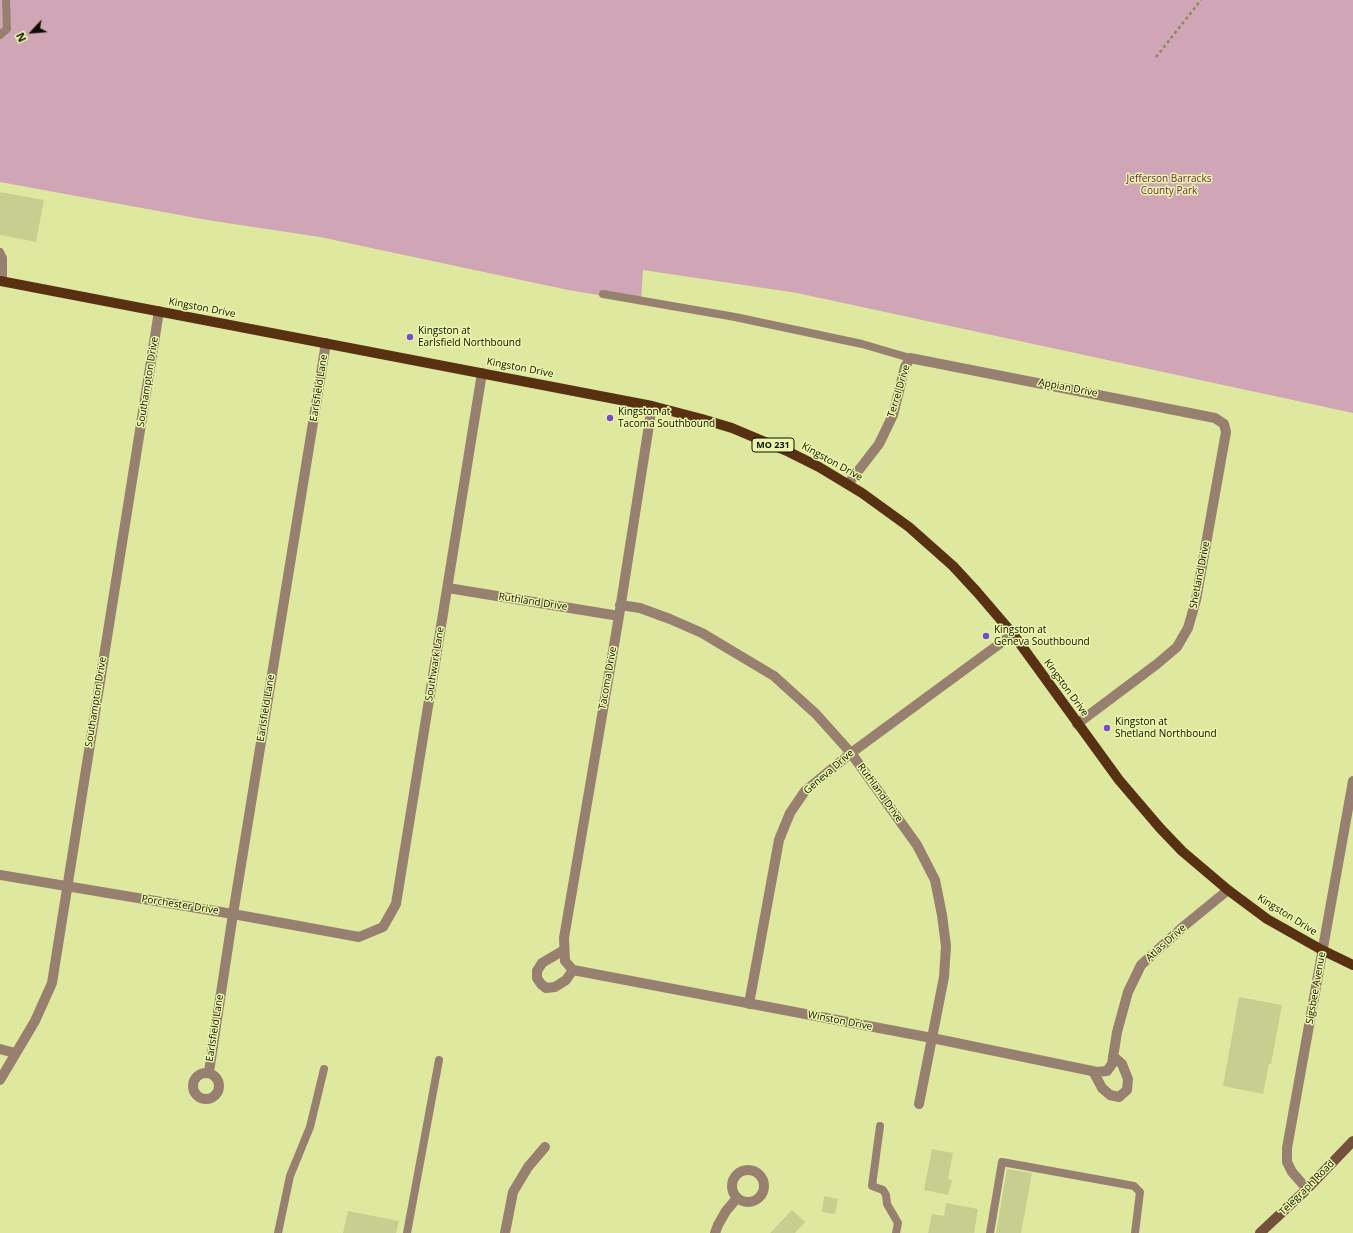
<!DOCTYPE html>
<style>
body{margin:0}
#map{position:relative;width:1353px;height:1233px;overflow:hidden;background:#dee99f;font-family:"Open Sans",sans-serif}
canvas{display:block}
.north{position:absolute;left:12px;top:12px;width:40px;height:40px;-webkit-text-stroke:3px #ebf6ac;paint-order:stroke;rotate:244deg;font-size:11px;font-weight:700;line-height:16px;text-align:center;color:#0d0f00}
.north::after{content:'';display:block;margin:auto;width:14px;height:18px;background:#0d0f00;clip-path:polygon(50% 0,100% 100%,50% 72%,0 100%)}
</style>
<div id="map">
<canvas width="1353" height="1233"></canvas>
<div class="north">N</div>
</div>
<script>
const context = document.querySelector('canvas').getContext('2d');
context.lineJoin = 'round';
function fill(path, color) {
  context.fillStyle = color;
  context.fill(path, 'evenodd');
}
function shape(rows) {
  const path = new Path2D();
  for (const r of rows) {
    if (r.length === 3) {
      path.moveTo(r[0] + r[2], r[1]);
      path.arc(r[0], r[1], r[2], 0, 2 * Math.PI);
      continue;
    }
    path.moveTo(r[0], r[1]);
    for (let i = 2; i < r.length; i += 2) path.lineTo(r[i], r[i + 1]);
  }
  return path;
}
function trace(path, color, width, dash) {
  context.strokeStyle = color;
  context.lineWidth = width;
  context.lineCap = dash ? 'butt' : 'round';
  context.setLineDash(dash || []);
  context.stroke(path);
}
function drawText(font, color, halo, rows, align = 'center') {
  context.font = font + ' "Open Sans",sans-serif';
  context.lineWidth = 3;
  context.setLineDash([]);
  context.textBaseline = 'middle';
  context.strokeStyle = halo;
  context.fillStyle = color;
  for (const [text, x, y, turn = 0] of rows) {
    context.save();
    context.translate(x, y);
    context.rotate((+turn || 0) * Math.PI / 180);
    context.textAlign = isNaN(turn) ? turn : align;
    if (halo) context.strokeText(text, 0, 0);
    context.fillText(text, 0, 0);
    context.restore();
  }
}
fill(shape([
 [0,0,1353,0,1353,413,797,293,643,270,641,302,568,290,320,237,207,220,0,182]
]), '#d0a5b5');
fill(shape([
 [0,192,44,200,36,242,0,235],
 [1239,997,1282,1005,1271,1064,1269,1064,1263,1094,1223,1086],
 [932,1149,953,1153,948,1179,952,1180,948,1195,924,1190],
 [1007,1169,1032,1173,1021,1233,996,1233],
 [824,1196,838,1199,835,1214,822,1212],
 [946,1203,978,1209,974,1233,928,1233,932,1214,944,1216],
 [792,1210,805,1222,795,1233,770,1233],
 [348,1211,399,1221,396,1233,343,1233]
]), '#c6cf90');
trace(shape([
 [1156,57,1201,0]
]), '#868d5c', 2.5, [3, 3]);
trace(shape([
 [0,35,7,29,6,0],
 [0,252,3,258,3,281],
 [603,294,735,317,862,344,910,358],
 [880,1126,872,1186,883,1190,886,1195,887,1204,898,1223,896,1233],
 [278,1233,290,1176,310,1127,324,1069],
 [407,1233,439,1060],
 [990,1233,1002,1162,1134,1186,1140,1192,1135,1233]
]), '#988070', 8);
trace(shape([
 [848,484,879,444,893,415,905,367,910,358,1215,418,1224,424,1226,432,1196,600,1188,628,1177,647,1157,664,1077,724],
 [448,588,619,616],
 [620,605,640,608,670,619,702,633,774,676,816,714,851,753,917,845,935,880,942,915,946,946,944,977,919,1104],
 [0,875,233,914,359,937,383,927,396,904,482,373],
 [564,950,542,963,537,971,537,978,541,984,546,988,555,987,566,980,573,970],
 [573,970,932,1038,1097,1072,1107,1071,1112,1064,1117,1032,1128,992,1141,965,1184,926,1228,890],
 [573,970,565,961,564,938,619,616,652,406],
 [749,1004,779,840,790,813,805,791,851,753,1013,634],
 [0,1049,15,1053],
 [1093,1071,1102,1088,1110,1095,1119,1097,1127,1090,1128,1079,1122,1064,1113,1056],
 [209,1072,233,914,326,343],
 [206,1086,13],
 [0,1080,35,1021,52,983,159,311],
 [748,1186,16],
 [1307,1189,1292,1172,1287,1162,1287,1148,1353,781],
 [505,1233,513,1192,528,1167,545,1147],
 [715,1233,718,1225,726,1211,737,1198]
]), '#988070', 10);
trace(shape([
 [1260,1233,1307,1189,1353,1141]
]), '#73513b', 10);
trace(shape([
 [0,281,652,406,702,419,732,428,789,452,819,467,862,493,909,527,953,566,977,592,1013,634,1119,780,1160,828,1182,851,1228,890,1267,919,1322,950,1353,965]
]), '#583113', 10);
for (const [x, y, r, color] of [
 [410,337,4,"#764ec7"],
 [610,418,4,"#764ec7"],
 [986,636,4,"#764ec7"],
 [1107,728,4,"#764ec7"]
]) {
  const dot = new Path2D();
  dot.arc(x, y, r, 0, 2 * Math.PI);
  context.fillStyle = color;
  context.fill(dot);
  trace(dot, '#ebf6ac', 1.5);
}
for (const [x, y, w] of [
 [773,445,42]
]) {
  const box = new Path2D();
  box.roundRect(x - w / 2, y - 7, w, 14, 3);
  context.fillStyle = '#ebf6ac';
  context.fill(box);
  trace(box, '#0d0f00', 1);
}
drawText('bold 9px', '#0d0f00', null, [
 ["MO 231",773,445]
]);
drawText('10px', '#6b1f43', '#ebf6ac', [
 ["Jefferson Barracks",1169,179],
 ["County Park",1169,191]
]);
drawText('10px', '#0d0f00', '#ebf6ac', [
 ["Kingston Drive",202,308,11],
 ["Kingston Drive",520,368,11],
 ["Southampton Drive",148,382,-81],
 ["Earlsfield Lane",319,388,-81],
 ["Appian Drive",1068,388,11],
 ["Terrel Drive",899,391,-73],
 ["Kingston Drive",832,462,29],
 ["Shetland Drive",1200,575,-79],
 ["Ruthland Drive",533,602,9],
 ["Southwark Lane",435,664,-81],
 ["Tacoma Drive",608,678,-80],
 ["Kingston Drive",1066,688,54],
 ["Southampton Drive",96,702,-81],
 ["Earlsfield Lane",266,708,-81],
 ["Geneva Drive",829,772,-41],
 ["Ruthland Drive",880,793,54],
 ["Porchester Drive",180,905,9],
 ["Kingston Drive",1287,915,32],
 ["Atlas Drive",1166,943,-42],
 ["Sigsbee Avenue",1316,988,-80],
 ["Winston Drive",840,1021,11],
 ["Earlsfield Lane",215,1028,-81],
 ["Telegraph Road",1307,1188,-45]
]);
drawText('10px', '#0d0f00', '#ebf6ac', [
 ["Kingston at",418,331],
 ["Earlsfield Northbound",418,343],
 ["Kingston at",618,412],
 ["Tacoma Southbound",618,424],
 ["Kingston at",994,630],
 ["Geneva Southbound",994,642],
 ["Kingston at",1115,722],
 ["Shetland Northbound",1115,734]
], 'left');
</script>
